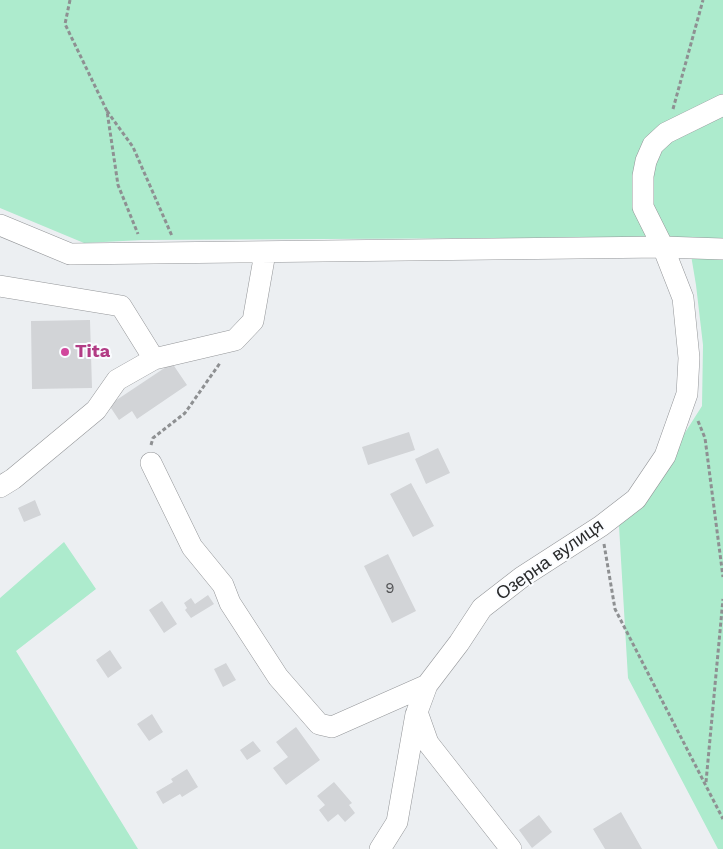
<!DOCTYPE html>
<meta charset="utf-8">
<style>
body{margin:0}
canvas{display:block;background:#eceff2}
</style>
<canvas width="723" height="849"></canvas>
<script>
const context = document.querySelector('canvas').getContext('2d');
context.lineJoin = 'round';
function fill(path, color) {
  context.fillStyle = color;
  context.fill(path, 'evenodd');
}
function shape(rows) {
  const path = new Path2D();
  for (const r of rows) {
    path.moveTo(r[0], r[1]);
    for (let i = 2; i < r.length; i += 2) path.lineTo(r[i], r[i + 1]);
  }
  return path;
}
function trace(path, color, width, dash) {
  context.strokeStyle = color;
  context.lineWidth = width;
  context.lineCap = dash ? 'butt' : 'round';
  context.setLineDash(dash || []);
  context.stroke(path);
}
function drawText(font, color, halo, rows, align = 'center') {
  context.font = font + ' "Work Sans",sans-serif';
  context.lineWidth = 4;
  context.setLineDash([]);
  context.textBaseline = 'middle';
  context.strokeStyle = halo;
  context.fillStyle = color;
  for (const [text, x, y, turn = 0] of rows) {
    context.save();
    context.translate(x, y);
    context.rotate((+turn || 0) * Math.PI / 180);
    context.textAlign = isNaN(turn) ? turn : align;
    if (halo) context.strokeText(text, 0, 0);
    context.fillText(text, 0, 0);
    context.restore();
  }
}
fill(shape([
 [0,0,723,0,723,849,718,849,628,678,619,526,679,442,702,406,703,345,696,285,688,237,142,240,84,243,0,208],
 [64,542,96,589,16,651,138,849,0,849,0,598]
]), '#adebcd');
fill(shape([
 [90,320,92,388,32,389,31,321],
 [172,363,187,385,137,419,132,411,119,420,109,405],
 [409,432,415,450,368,465,362,447],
 [438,448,450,473,426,484,415,459],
 [411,483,434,526,413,537,390,494],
 [35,500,41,515,24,522,18,508],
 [388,554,416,611,392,623,364,566],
 [208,595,214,604,191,618,185,610,187,608,184,603,191,598,195,604],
 [162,601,177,624,164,633,149,610],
 [110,650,122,668,108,678,96,660],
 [226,663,236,680,223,687,214,669],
 [152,714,163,732,149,741,137,724],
 [296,727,320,760,286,785,273,768,288,757,276,742],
 [253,741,261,751,247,760,240,750],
 [187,769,198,787,182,797,180,794,163,804,156,792,173,782,171,779],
 [334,782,352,803,349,805,355,813,345,822,338,814,328,822,319,810,325,805,317,796],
 [621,812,642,849,605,849,593,829],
 [539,815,552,832,532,848,519,830]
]), '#d2d4d7');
const minor = shape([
 [0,225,70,254,663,247,723,249],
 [0,286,121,306,154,359],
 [151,463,192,547,223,585,230,603,278,677,319,724,332,727,427,685],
 [0,487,13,479,96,410,117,380,154,359,235,340,253,321,265,253],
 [380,849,397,822,416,714],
 [511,849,428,743,417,712,427,685,459,643,482,608,522,577,601,526,636,499,665,456,687,394,689,358,683,298,663,247,643,207,643,176,646,161,653,145,666,133,723,105]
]);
trace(minor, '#949699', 22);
trace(shape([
 [70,0,65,24,107,111,118,185,138,234],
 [673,109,703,0],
 [107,111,133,147,172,236],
 [698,421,705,438,723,577],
 [151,445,153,438,185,413,220,363],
 [604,544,615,609,723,819],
 [706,782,723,599]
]), '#8e9092', 3, [4, 2.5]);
trace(minor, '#fff', 21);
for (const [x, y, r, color] of [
 [65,352,5,"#d1479c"]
]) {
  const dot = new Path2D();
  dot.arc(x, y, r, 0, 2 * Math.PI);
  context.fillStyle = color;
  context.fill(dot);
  trace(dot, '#fafcff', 2);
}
drawText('15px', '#535456', null, [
 ["9",390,589]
]);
drawText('bold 18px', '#b23c85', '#fafcff', [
 ["Tita",75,352]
], 'left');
drawText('18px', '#292a2b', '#fafcff', [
 ["Озерна вулиця",550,560,-35]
]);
</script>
